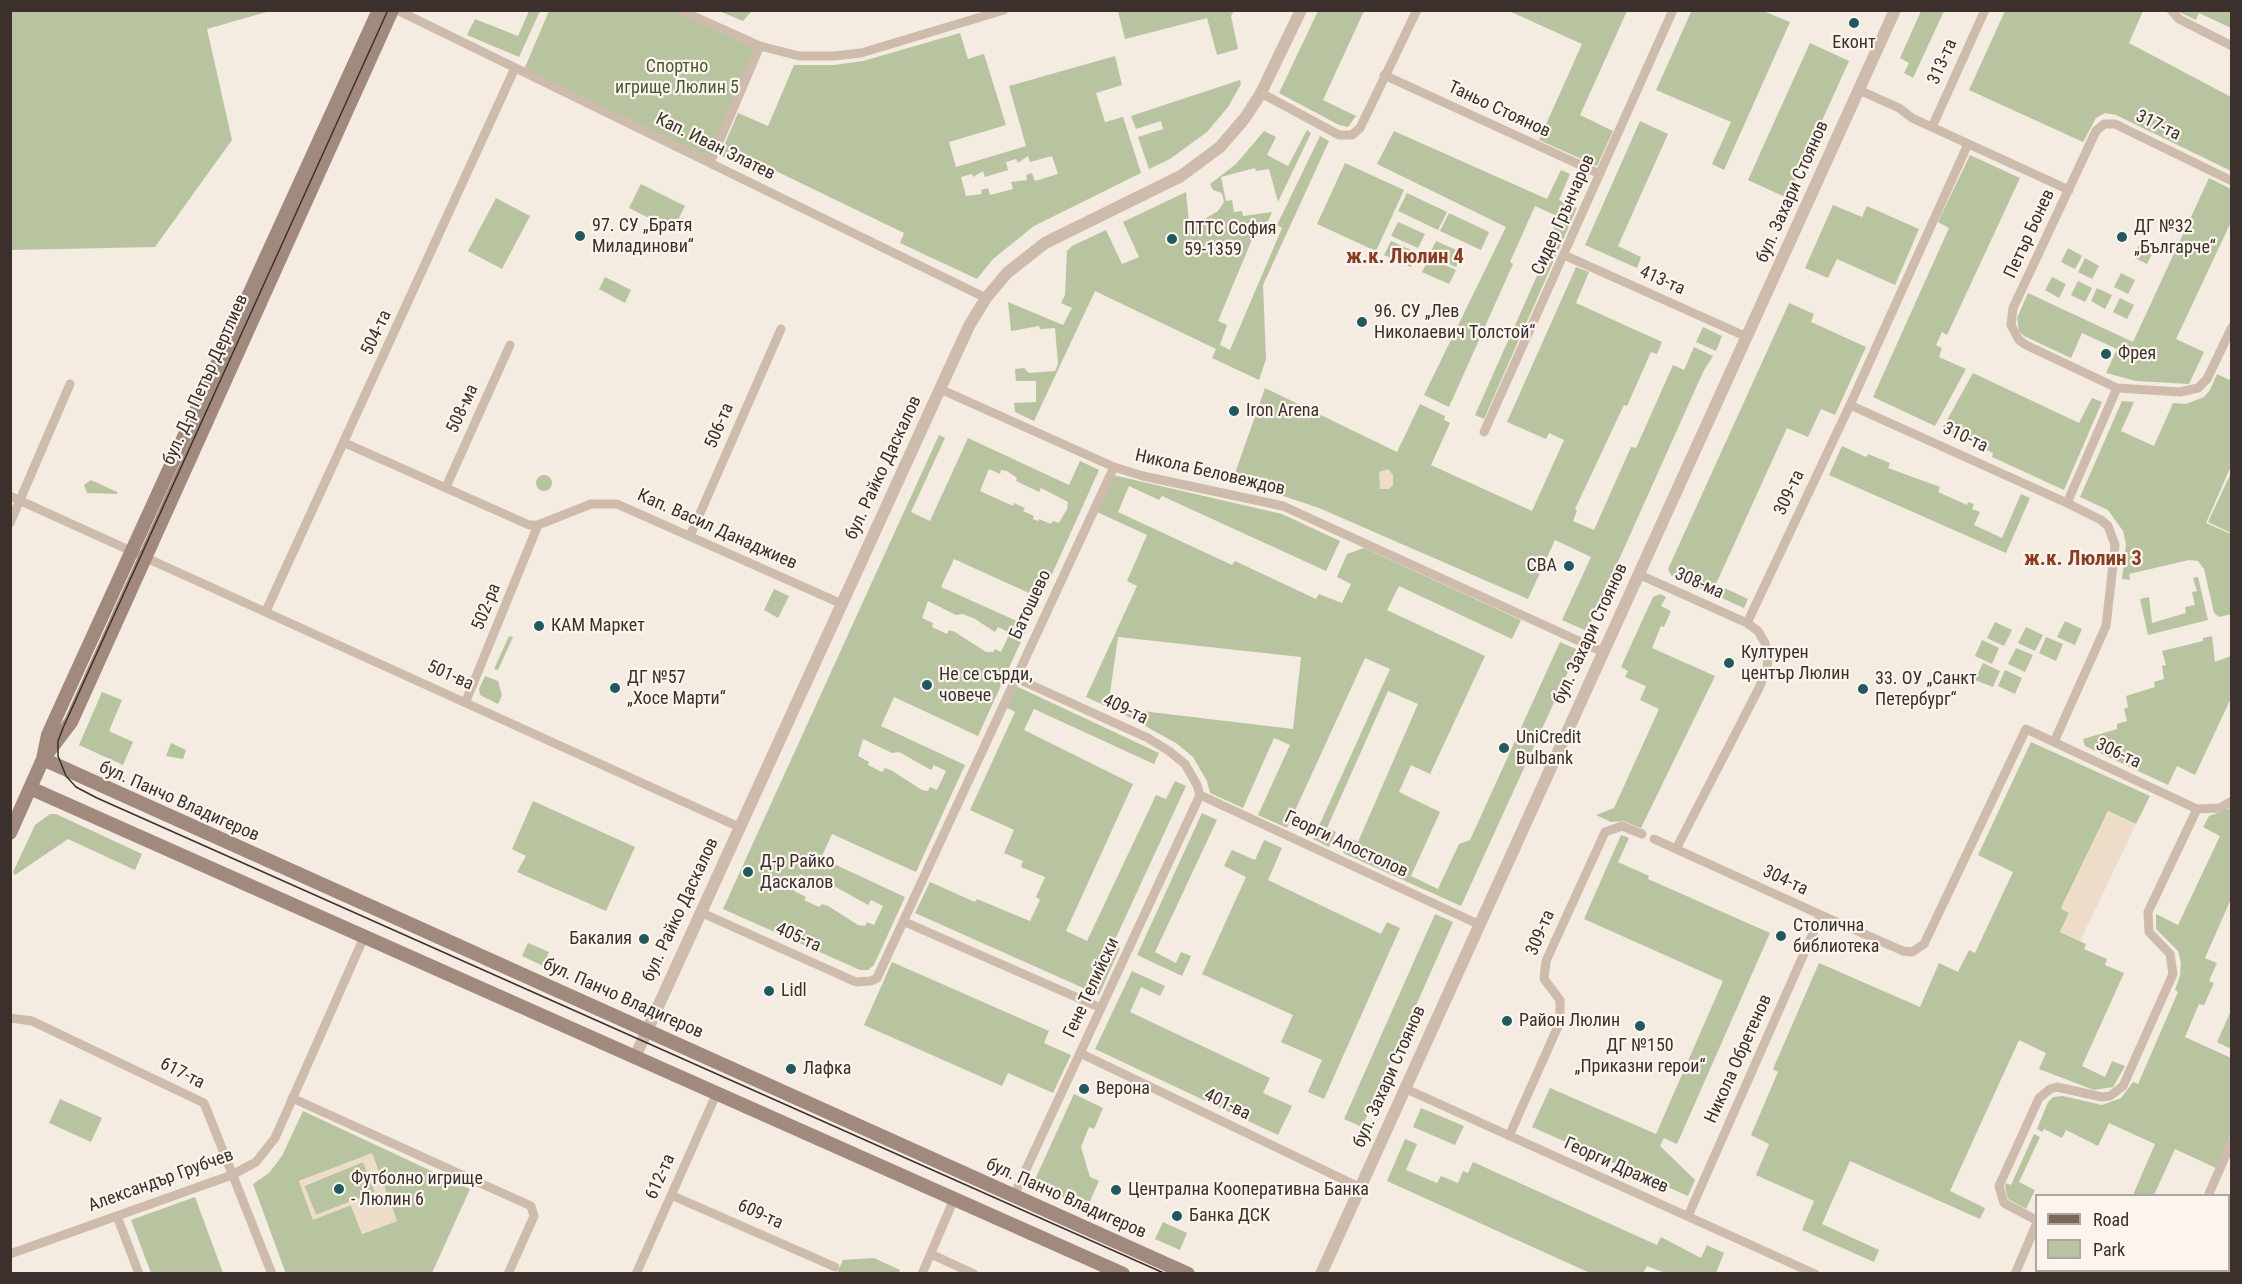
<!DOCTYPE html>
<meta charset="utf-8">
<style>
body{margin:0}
#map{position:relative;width:2242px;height:1284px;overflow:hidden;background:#f4ebe1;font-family:"Roboto Condensed",sans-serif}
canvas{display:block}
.frame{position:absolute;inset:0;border:12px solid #3b302b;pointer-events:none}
.legend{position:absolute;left:2035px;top:1194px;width:195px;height:78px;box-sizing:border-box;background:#fbf5ee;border:2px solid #aea6a0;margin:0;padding:8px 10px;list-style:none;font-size:18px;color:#3b302b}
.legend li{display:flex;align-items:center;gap:12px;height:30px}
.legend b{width:30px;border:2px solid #aea6a0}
</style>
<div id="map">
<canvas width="2242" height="1284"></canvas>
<div class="frame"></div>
<ul class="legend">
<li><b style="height:8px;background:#7d675c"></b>Road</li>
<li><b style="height:16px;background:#b8c4a0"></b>Park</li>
</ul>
</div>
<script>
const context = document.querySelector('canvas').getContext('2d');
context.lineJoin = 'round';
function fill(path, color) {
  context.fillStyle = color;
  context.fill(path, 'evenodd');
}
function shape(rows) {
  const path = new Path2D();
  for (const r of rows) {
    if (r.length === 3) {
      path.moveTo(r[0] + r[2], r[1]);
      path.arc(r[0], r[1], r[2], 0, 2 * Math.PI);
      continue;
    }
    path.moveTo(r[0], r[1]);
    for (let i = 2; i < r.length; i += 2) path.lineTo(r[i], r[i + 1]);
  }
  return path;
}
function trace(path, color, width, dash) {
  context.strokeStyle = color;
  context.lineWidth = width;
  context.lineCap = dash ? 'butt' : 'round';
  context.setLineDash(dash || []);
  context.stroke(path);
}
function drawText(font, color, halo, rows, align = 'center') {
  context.font = font + ' "Roboto Condensed",sans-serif';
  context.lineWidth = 4.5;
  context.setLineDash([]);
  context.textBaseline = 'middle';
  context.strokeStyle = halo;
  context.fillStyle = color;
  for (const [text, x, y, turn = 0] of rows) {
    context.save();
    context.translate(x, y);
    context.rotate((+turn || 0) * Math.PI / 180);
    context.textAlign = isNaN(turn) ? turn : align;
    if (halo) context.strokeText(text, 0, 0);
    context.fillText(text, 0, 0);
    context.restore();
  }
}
fill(shape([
 [1692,10,1763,11,1790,22,1724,170,1712,164,1731,122,1656,90],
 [10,11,270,11,207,29,232,140,155,247,11,250],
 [529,11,540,11,519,57,467,35,475,19,518,36],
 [549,11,680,11,760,46,710,163,523,72],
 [719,11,752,11,743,21],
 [1118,11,1234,11,1231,16,1238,49,1217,55,1207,18,1125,39],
 [1318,11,1364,11,1323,100,1356,116,1348,127,1339,125,1279,93],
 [1509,11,1627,11,1580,115,1613,131,1597,166,1539,140,1582,44],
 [1921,11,1944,11,1913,78,1904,73,1909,63,1900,58],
 [2005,11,2143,11,2129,43,2231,97,2231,171,2116,115,2105,113,2096,118,2083,142,1969,90],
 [2177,11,2231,11,2231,28,2199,13,2196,20],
 [960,33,968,59,984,54,1006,125,949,142,956,167,1026,146,1009,86,1115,56,1122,85,1096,93,1105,122,1123,117,1141,173,1034,226,993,259,977,279,900,243,904,233,749,158,744,167,720,155,738,113,768,126,794,65,834,65,863,61],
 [1028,156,1030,162,1052,156,1058,174,1035,181,1032,173,1026,175,1027,180,1011,182,1013,189,990,195,988,188,981,190,982,194,966,196,961,177,972,174,973,177,983,171,985,177,1008,170,1006,162,1016,159,1018,163],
 [1810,43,1849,61,1787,198,1748,180],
 [1240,80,1241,84,1228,107,1207,132,1170,159,1149,169,1138,137,1163,129,1161,121,1136,129,1131,116],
 [1640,121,1668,134,1618,246,1641,257,1637,268,1585,245],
 [1307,130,1311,133,1278,202,1269,169,1256,171,1255,168,1221,177,1226,201,1232,200,1234,212,1242,211,1243,216,1272,212,1268,221,1258,225,1218,321,1227,325,1220,345,1230,350,1282,228,1277,225,1320,136,1329,141,1263,285,1266,359,1259,380,1212,358,1216,349,1095,291,1034,421,1015,412,1014,403,1036,402,1036,381,1016,381,1015,369,1024,368,1029,373,1055,371,1058,364,1055,328,1040,329,1039,326,1011,331,1008,302,1063,325,1072,308,1061,303,1065,295,1067,251,1072,246,1106,230,1122,264,1139,257,1123,222,1186,192,1189,222,1201,221,1218,211,1224,202,1222,193,1213,190,1210,184,1236,164,1264,131,1276,137,1267,155,1288,166],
 [1394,131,1547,199,1561,170,1570,174,1559,200,1577,208,1484,419,1475,415,1540,269,1537,267,1559,217,1535,206,1510,262,1513,264,1449,407,1424,395,1506,227,1377,164],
 [1970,155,2020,178,1947,335,1942,332,1936,345,1942,348,1939,357,1966,369,1935,426,1873,397,1949,228,1938,222],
 [1345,163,1404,190,1376,251,1317,224],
 [2209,178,2231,189,2231,222,2176,339,2204,352,2189,384,2136,381,2106,373,2117,349,2082,333,2071,358,2024,336,2019,331,2017,318,2028,293,2133,342],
 [641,184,685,206,673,230,629,208],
 [1407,193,1447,212,1438,230,1398,211],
 [496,198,530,216,502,269,468,251],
 [1833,205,1862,217,1867,206,1919,229,1895,285,1837,259,1828,278,1805,268],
 [1449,213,1489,232,1481,250,1440,231],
 [1398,222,1425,234,1418,248,1391,236],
 [1391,241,1418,253,1411,267,1384,255],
 [1436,241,1463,253,1456,267,1429,255],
 [2140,243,2154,250,2147,264,2133,257],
 [2068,248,2082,256,2075,269,2061,262],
 [1429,258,1456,270,1449,284,1422,272],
 [2085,258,2099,266,2092,279,2078,272],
 [1576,267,1589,272,1576,303,1662,342,1657,354,1651,352,1627,406,1624,405,1575,509,1577,511,1573,521,1594,530,1631,447,1636,448,1673,365,1684,370,1694,347,1713,356,1703,372,1587,631,1562,620,1591,557,1555,540,1528,599,1319,508,1233,479,1265,388,1397,452,1420,404,1445,416,1444,420,1450,423,1431,465,1532,511,1564,440,1549,433,1546,439,1507,422],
 [2121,273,2135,280,2128,294,2114,287],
 [605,277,631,290,625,303,599,289],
 [2052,277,2066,284,2059,298,2045,290],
 [2078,281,2092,288,2085,302,2071,295],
 [2097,288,2112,295,2105,309,2091,301],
 [2120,298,2134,305,2127,319,2113,312],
 [1789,303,1814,314,1811,322,1866,347,1835,415,1821,409,1808,437,1787,428,1716,584,1748,599,1744,608,1671,575,1668,569],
 [1703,327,1722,336,1716,351,1696,342],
 [1973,373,2079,423,2092,398,2102,402,2064,490,1992,457,1993,453,1942,429],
 [2217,374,2232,381,2231,466,2206,523,2231,534,2231,614,2219,617,2214,613,2204,569,2198,561,2189,560,2129,574,2130,580,2122,579,2126,544,2123,531,2108,510,2080,497,2122,401,2134,402,2121,431,2154,446,2173,403,2186,404,2204,397,2210,390],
 [939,435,945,438,911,512,930,521,968,438,1069,485,1080,461,1099,470,1043,594,1031,589,1029,593,954,559,941,587,1028,626,978,736,894,697,881,726,965,765,916,872,832,834,821,858,905,897,874,965,868,970,860,970,723,909],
 [989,469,1000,474,1001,470,1007,471,1017,478,1016,481,1039,492,1041,488,1068,502,1067,509,1059,523,1053,521,1051,524,1039,519,1038,521,1033,519,1034,516,1023,511,1025,508,1014,503,1013,506,980,491],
 [928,601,956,615,963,614,975,619,995,632,998,627,1010,633,1001,652,995,649,993,652,986,652,955,632,949,630,947,634,932,627,933,623,922,618],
 [863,739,892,753,899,752,931,770,934,765,946,771,937,790,930,787,928,791,922,790,891,770,885,768,882,772,868,765,869,762,858,756],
 [800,874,829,888,836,887,868,905,871,900,883,906,874,925,867,922,865,926,858,925,828,906,822,904,819,907,804,900,806,897,794,891],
 [1842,446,1866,457,1868,454,1890,463,1888,468,1940,487,1938,492,1967,505,1968,502,1974,504,1972,509,1980,512,1974,525,2002,538,2021,494,2030,498,2006,553,1829,475],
 [2231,473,2231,533,2208,522],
 [1113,475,1282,514,1340,541,1326,571,1162,496,1159,500,1129,486,1118,512,1232,565,1235,561,1316,599,1319,594,1342,603,1351,584,1337,577,1347,554,1364,548,1521,620,1512,639,1399,586,1387,610,1485,656,1430,774,1411,765,1399,792,1440,812,1411,876,1438,889,1459,844,1470,840,1560,642,1578,650,1461,906,1343,853,1349,838,1358,842,1418,704,1388,691,1327,828,1336,832,1329,847,1313,839,1390,669,1365,658,1287,828,1258,815,1290,745,1274,738,1243,808,1210,793,1207,781,1193,757,1176,743,1125,715,1125,709,1293,729,1301,657,1118,637,1108,707,1086,697,1137,586,1127,581,1147,535,1097,512],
 [544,483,8],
 [91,480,117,492,117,494,87,493,84,485],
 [2198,577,2208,620,2148,635,2140,599,2149,597,2152,623,2186,613,2185,607,2195,605,2192,592,2197,591,2193,578],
 [774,589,789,596,778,618,764,610],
 [1660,594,1666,597,1661,606,1671,611,1664,627,1661,626,1652,648,1715,676,1641,828,1623,821,1611,822,1596,815,1614,808,1659,709,1640,700,1646,686,1625,677,1628,671,1621,667,1653,597],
 [2065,621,2082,629,2075,645,2057,637],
 [1995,622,2012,630,2004,646,1987,638],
 [2026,627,2043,635,2035,651,2018,643],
 [509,636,513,637,498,670,494,669],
 [2212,636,2215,662,2231,656,2231,698,2195,775,2177,766,2168,785,2085,746,2083,739,2117,729,2117,724,2127,721,2124,709,2128,707,2126,696,2155,687,2154,682,2164,679,2162,666,2166,665,2162,651,2203,641,2203,638],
 [2046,637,2063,644,2056,661,2039,653],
 [1982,640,1999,648,1992,664,1975,656],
 [2016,648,2033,655,2025,672,2008,664],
 [1983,663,2000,671,1993,687,1975,680],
 [2005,670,2022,678,2015,694,1998,686],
 [485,676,498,681,502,695,498,704,480,695,479,689],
 [1016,686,1159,753,1154,764,1034,709,1024,730,1133,784,1066,931,1087,941,1156,795,1166,799,1175,781,1186,786,1113,944,1120,948,1099,995,915,913,930,882,975,902,977,899,1030,921,1040,900,1036,897,1045,877,1021,867,1023,861,1004,853,1014,830,970,810,1015,712,1006,707],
 [102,692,122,700,109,731,133,742,123,765,79,745],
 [2031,742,2150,796,2136,824,2108,811,2061,908,2069,913,2060,932,2086,944,2084,949,2107,959,2105,965,2124,973,2082,1066,2105,1077,2112,1061,2125,1066,2113,1087,2094,1090,2039,1069,2046,1053,2019,1040,1950,1191,1985,1208,1980,1219,1850,1161,1822,1224,1879,1250,1874,1262,1802,1230,1814,1201,1756,1175,1769,1144,1751,1135,1778,1072,1773,1069,1819,963,1920,1007,1939,963,1958,972,1969,950,1975,953,2013,872,1978,855],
 [171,743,186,750,183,759,166,756],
 [533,801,635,847,606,911,517,872,526,856,512,849],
 [2231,808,2231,899,2205,958,2217,963,2209,981,2214,983,2204,1005,2199,1004,2185,1037,2231,1058,2231,1133,2216,1168,2175,1149,2154,1195,2133,1195,2155,1144,2109,1123,2098,1146,2066,1130,2062,1138,2044,1129,2042,1132,2037,1129,2048,1102,2053,1097,2063,1096,2102,1105,2121,1098,2133,1082,2138,1084,2178,992,2175,990,2180,976,2181,963,2178,951,2156,929,2156,914,2178,925,2220,836,2203,827,2209,816],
 [1202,813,1217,820,1155,952,1176,963,1181,952,1191,956,1182,976,1137,955],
 [50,814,56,814,142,854,135,870,68,839,15,875,13,872,35,825],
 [1621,835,1629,838,1618,862,1649,876,1648,879,1770,933,1677,1144,1664,1138,1660,1146,1695,1180,1688,1196,1532,1127,1550,1088,1656,1134,1723,981,1584,919],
 [1264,840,1282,848,1268,880,1381,934,1387,922,1400,928,1324,1099,1308,1092,1322,1060,1281,1042,1293,1015,1202,974,1246,877,1224,866,1232,850,1255,860],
 [1435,914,1453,922,1362,1127,1344,1119],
 [528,943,549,952,543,966,522,956],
 [892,962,1049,1031,1044,1043,1071,1055,1053,1093,1008,1073,1002,1086,864,1025],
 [1132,971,1165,986,1160,996,1141,987,1130,1012,1270,1078,1263,1093,1292,1106,1278,1135,1095,1049],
 [2230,1013,2232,1013,2231,1049,2217,1042],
 [1074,1094,1103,1108,1094,1129,1089,1127,1081,1147,1090,1177,1099,1181,1087,1208,1033,1184],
 [60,1099,102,1118,91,1142,49,1123],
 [1421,1108,1464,1126,1455,1145,1413,1127],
 [303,1111,470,1189,432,1273,286,1274,253,1184,269,1173,282,1156],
 [372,1154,397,1221,362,1234,351,1205,313,1219,299,1181],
 [2034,1134,2040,1137,2019,1182,2035,1190,2026,1209,2008,1199,2005,1187,2006,1183,2011,1185],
 [1405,1139,1417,1144,1406,1170,1437,1183,1441,1176,1458,1183,1463,1171,1468,1173,1473,1162,1657,1245,1661,1237,1701,1258,1707,1245,1724,1253,1716,1273,1665,1273,1647,1266,1643,1273,1590,1273,1387,1181],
 [363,1162,375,1192,316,1215,304,1186],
 [195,1197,223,1273,151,1273,131,1220],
 [1163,1222,1187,1233,1180,1250,1155,1239],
 [874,1258,900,1270,899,1273,837,1273,843,1260]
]), '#b8c4a0');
fill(shape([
 [1388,469,1393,475,1393,485,1389,489,1380,489,1379,472],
 [2108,811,2136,824,2080,941,2060,932,2069,913,2061,909],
 [372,1153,397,1221,362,1234,351,1205,313,1220,299,1181],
 [363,1162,375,1192,316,1215,304,1185]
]), '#ecdcc8');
trace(shape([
 [397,10,986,298],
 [680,10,760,46,799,56,834,56,861,53,1004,10],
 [2171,10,2179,19,2232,46],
 [1384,75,1600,174],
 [1859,90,1899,108,1912,118,2069,190],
 [1261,93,1339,135,1352,135,1360,128,1417,10],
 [1932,127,1985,10],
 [710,163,760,46],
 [1564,255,1747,337],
 [2117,388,2026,345,2019,340,2011,325,2013,308,2096,131,2104,124,2115,124,2232,181],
 [940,389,1114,467,1143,476,1283,506,1603,652],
 [1850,405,2067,503],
 [1484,432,1673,10],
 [345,443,529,525,538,525,591,504,617,504,842,604],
 [446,487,510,345],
 [10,496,739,827],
 [10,523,70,384],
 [690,536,781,329],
 [1638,574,1747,623,1758,631,1765,643,1768,656,1767,669,1759,688,1676,849],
 [266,611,515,68],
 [1747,623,1850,405,1968,144],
 [1016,678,1148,738,1169,751,1185,764,1197,785,1200,795],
 [466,701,538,525],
 [2054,742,2106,626,2114,556,2115,545,2108,526,2101,520,2067,503,2117,388,2180,392,2198,388,2207,379,2232,327],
 [1200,795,1478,924],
 [1654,839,1821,915,1903,951,1912,952,1924,944,2026,729,2197,809],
 [700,912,856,982,871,981,877,978,1114,467],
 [905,922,1101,1008],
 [10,1018,32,1021,204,1103,272,1274],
 [1080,1053,1359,1187],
 [1404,1088,1815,1274],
 [292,1098,531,1206,534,1216,508,1274],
 [1509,1136,1560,1022,1560,1000,1544,979,1546,961,1605,832,1622,826,1642,834],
 [671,1195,835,1267],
 [1014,1195,1200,795],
 [2208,1196,2232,1141],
 [117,1216,139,1274],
 [1688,1216,1821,915],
 [2036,1220,2004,1203,1999,1186,2039,1098,2050,1089,2057,1087,2102,1097,2110,1096,2123,1086,2173,974,2170,954,2149,932,2148,912,2197,809,2220,808,2232,801],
 [10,1254,232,1175,256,1162,275,1138,364,937],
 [931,1254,974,1274],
 [2144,1270,2151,1274],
 [636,1274,716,1095],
 [922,1274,954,1199],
 [2015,1274,2036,1225],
 [2176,1274,2177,1270]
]), '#cdbbac', 9);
trace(shape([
 [635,1057,940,389,969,326,986,298,1007,273,1045,243,1181,176,1220,147,1245,118,1261,93,1301,10],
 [1321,1274,1895,10]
]), '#cdbbac', 12);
trace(shape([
 [46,755,71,722,392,10],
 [43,759,1188,1274],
 [30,788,1123,1274],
 [10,833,43,759,48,735,56,717,379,10]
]), '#a18a7d', 14);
trace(shape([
 [2228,1255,2232,1248],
 [2220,1274,2221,1270]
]), '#7d675c', 15);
trace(shape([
 [388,10,63,728,58,741,58,756,66,776,76,787,97,798,1166,1274]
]), '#3b302b', 1.5);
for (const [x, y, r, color] of [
 [1854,23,6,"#1f5a5e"],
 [580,236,6,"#1f5a5e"],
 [2122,237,6,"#1f5a5e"],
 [1172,239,6,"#1f5a5e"],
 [1362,322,6,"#1f5a5e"],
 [2106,354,6,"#1f5a5e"],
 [1234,411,6,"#1f5a5e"],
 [1569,566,6,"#1f5a5e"],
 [539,626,6,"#1f5a5e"],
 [1729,663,6,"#1f5a5e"],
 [927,685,6,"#1f5a5e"],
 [615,688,6,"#1f5a5e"],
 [1863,689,6,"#1f5a5e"],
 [1504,748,6,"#1f5a5e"],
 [748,872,6,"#1f5a5e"],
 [1781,936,6,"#1f5a5e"],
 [644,939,6,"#1f5a5e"],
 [769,991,6,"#1f5a5e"],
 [1507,1021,6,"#1f5a5e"],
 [1640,1026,6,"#1f5a5e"],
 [791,1069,6,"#1f5a5e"],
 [1084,1089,6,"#1f5a5e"],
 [339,1189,6,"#1f5a5e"],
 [1116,1190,6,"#1f5a5e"],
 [1177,1216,6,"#1f5a5e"]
]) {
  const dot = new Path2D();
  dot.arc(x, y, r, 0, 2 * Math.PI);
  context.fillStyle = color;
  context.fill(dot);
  trace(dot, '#fbf5ee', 2);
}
drawText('18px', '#3b302b', '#fbf5ee', [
 ["Еконт",1854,43,"center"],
 ["97. СУ „Братя",592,226],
 ["Миладинови“",592,247],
 ["ДГ №32",2134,227],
 ["„Българче“",2134,248],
 ["ПТТС София",1184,229],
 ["59-1359",1184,250],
 ["96. СУ „Лев",1374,312],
 ["Николаевич Толстой“",1374,333],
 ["Фрея",2118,354],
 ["Iron Arena",1246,411],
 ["CBA",1557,566,"right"],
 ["КАМ Маркет",551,626],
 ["Културен",1741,653],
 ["център Люлин",1741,674],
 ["Не се сърди,",939,675],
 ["човече",939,696],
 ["ДГ №57",627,678],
 ["„Хосе Марти“",627,699],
 ["33. ОУ „Санкт",1875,679],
 ["Петербург“",1875,700],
 ["UniCredit",1516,738],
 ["Bulbank",1516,759],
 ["Д-р Райко",760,862],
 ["Даскалов",760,883],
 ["Столична",1793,926],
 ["библиотека",1793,947],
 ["Бакалия",632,939,"right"],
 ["Lidl",781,991],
 ["Район Люлин",1519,1021],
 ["ДГ №150",1640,1046,"center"],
 ["„Приказни герои“",1640,1067,"center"],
 ["Лафка",803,1069],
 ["Верона",1096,1089],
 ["Футболно игрище",351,1179],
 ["- Люлин 6",351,1200],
 ["Централна Кооперативна Банка",1128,1190],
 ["Банка ДСК",1189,1216]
], 'left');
drawText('18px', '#3b302b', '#fbf5ee', [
 ["313-та",1943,62,-66],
 ["Таньо Стоянов",1499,110,25],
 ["317-та",2158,126,26],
 ["Кап. Иван Златев",715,147,26],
 ["бул. Захари Стоянов",1793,192,-66],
 ["Сидер Грънчаров",1564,215,-66],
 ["Петър Бонев",2030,234,-65],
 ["413-та",1662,281,24],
 ["504-та",377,333,-65],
 ["бул. Д-р Петър Дертлиев",206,380,-66],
 ["508-ма",463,409,-65],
 ["506-та",720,426,-67],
 ["310-та",1965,438,25],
 ["бул. Райко Даскалов",884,468,-65],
 ["Никола Беловеждов",1210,473,13],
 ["309-та",1790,493,-65],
 ["Кап. Васил Данаджиев",717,530,24],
 ["308-ма",1699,584,24],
 ["Батошево",1031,605,-65],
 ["502-ра",487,607,-68],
 ["бул. Захари Стоянов",1591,634,-65],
 ["501-ва",450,676,24],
 ["409-та",1125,710,25],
 ["306-та",2118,754,25],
 ["бул. Панчо Владигеров",179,802,24],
 ["Георги Апостолов",1346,845,25],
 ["304-та",1785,881,25],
 ["бул. Райко Даскалов",681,910,-65],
 ["309-та",1541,933,-67],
 ["405-та",798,938,24],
 ["Гене Телийски",1092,988,-65],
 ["бул. Панчо Владигеров",623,999,24],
 ["Никола Обретенов",1739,1059,-66],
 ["617-та",182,1074,27],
 ["бул. Захари Стоянов",1390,1077,-66],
 ["401-ва",1227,1105,26],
 ["Георги Дражев",1616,1166,24],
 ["612-та",661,1177,-66],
 ["Александър Грубчев",161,1181,-20],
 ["бул. Панчо Владигеров",1066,1199,24],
 ["609-та",760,1215,24]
]);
drawText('18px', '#4a5a2e', '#fbf5ee', [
 ["Спортно",677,67],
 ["игрище Люлин 5",677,88]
]);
drawText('bold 21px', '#8c3b22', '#fbf5ee', [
 ["ж.к. Люлин 4",1405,258],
 ["ж.к. Люлин 3",2083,560]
]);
</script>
